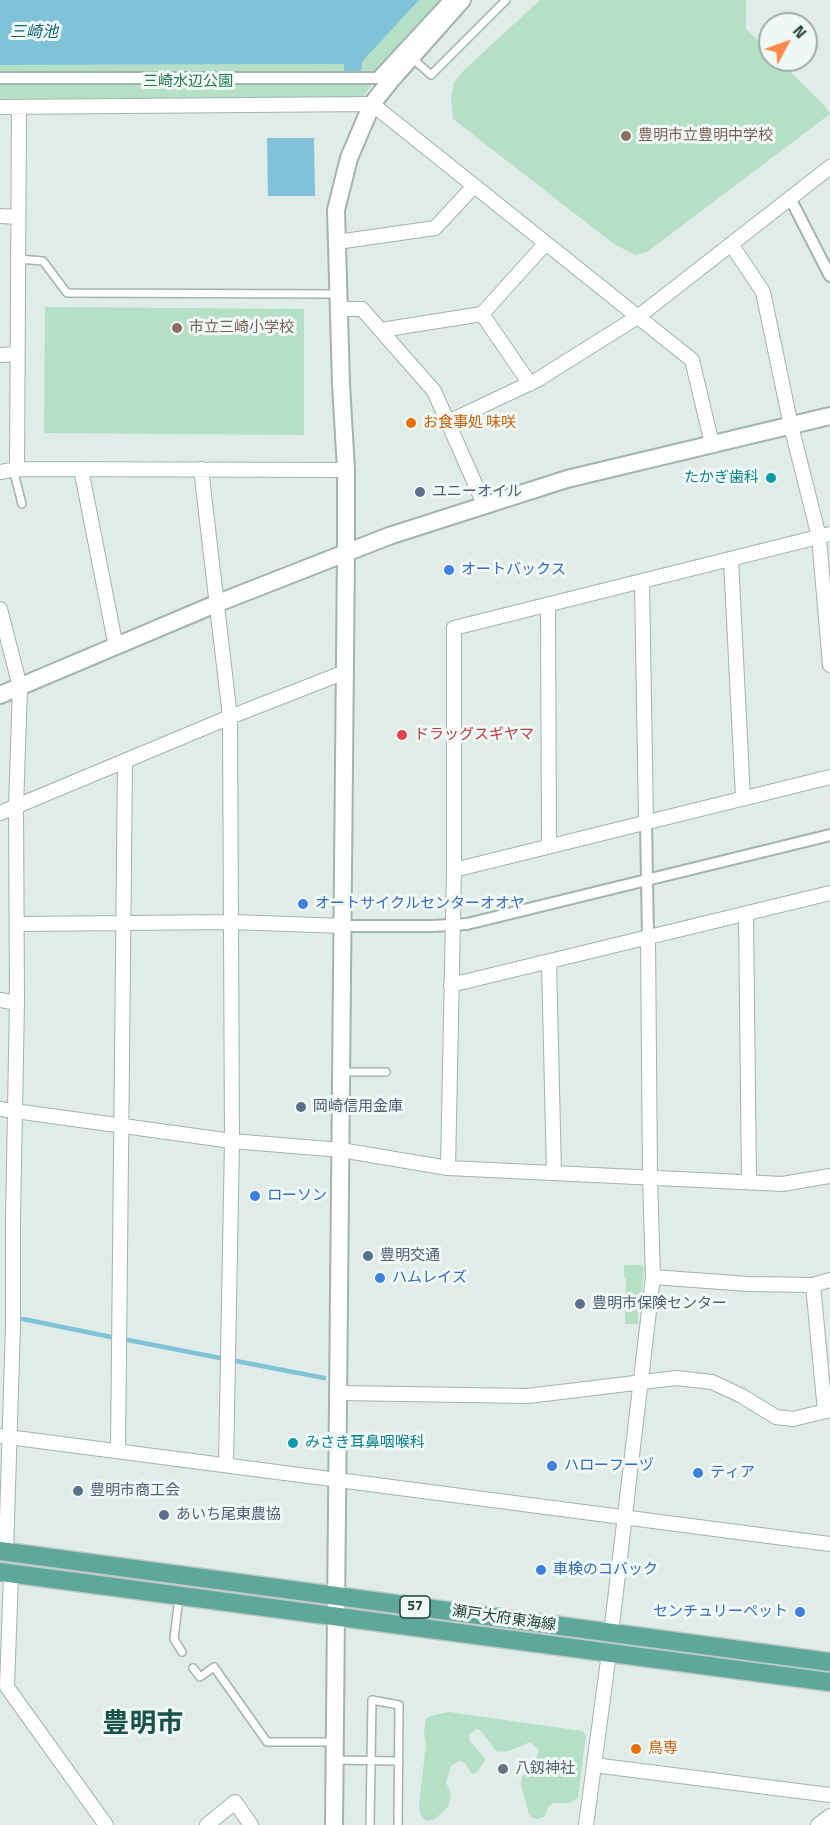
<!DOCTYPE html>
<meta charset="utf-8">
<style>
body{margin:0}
#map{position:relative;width:830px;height:1825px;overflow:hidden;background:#dfece7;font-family:"Titillium Web",sans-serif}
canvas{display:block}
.north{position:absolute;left:758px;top:12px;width:60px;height:60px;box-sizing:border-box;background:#f0f8f5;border:2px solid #9caea9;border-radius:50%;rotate:49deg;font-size:16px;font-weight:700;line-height:24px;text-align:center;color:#1e3e38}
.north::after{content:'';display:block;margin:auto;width:21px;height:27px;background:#ff884a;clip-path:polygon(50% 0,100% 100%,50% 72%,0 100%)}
</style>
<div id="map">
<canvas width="830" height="1825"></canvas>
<div class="north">N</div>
</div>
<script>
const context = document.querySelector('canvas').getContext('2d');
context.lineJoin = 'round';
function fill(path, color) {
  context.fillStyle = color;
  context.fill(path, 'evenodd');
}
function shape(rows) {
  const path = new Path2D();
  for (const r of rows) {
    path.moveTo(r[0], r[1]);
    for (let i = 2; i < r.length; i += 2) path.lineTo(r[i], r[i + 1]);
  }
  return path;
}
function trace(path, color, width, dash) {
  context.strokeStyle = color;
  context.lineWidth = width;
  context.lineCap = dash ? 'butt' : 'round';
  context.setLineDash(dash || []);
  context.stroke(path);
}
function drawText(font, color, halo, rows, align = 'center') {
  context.font = font + ' "Titillium Web","Noto Sans JP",sans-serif';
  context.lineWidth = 6;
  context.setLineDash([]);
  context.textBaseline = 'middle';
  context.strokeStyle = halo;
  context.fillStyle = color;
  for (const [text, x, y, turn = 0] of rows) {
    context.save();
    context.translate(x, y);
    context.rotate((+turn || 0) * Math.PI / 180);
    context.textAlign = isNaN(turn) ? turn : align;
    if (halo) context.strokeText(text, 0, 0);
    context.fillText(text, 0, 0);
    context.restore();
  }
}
fill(shape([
 [419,0,444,0,382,70,363,97,0,99,0,65,344,64,362,62],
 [540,0,746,0,746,29,770,52,770,60,778,60,823,104,830,114,647,252,635,255,614,244,453,119,451,99,454,83,464,70],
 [45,307,304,309,304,435,44,433],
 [627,1265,642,1265,644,1268,642,1291,638,1295,638,1324,625,1324,626,1279,624,1276,624,1266],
 [449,1712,582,1731,586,1735,578,1798,569,1803,553,1803,548,1807,544,1817,538,1819,533,1818,529,1814,521,1785,522,1777,534,1765,539,1750,530,1742,509,1751,497,1752,480,1730,476,1729,469,1735,470,1741,484,1757,485,1761,476,1773,472,1774,464,1762,459,1761,451,1766,446,1782,451,1795,448,1807,435,1819,426,1821,420,1814,419,1804,426,1744,424,1731,426,1719,430,1716]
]), '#b5e0c5');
fill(shape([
 [0,0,419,0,362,62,361,75,344,72,344,64,0,65],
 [267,138,314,138,315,196,268,196]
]), '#80c2d8');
trace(shape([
 [23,1319,111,1337],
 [128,1340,220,1358],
 [236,1361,324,1378]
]), '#80c2d8', 4.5);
const service = shape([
 [411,57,431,75,506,0],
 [18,259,43,261,67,293,338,294],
 [13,469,22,504],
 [342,1072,386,1072],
 [179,1597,174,1639,182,1652],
 [193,1668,200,1677,214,1667,267,1742,334,1742],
 [335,1760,399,1761],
 [370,1825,372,1700,399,1705,398,1825]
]);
const pedestrian = shape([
 [0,78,377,78,449,0],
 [790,198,830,276],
 [646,821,648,938],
 [344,926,432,926,467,924,830,835]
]);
const minor = shape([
 [0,107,372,104,692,360,712,444],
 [0,216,18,217],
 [337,242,435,228,474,186],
 [731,244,763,292,791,426,819,537,830,665],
 [339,309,362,309,434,391,484,504],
 [482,314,530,384],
 [381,330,482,314,545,244],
 [0,355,17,354],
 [448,422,537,380,639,316,830,167],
 [17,469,19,107],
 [81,469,116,647],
 [201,469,230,717,232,1141,226,1465],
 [0,472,17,469,346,470],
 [731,559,743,798],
 [642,582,646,821],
 [548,605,549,846],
 [0,609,20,687,16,807,17,1000,13,1220,13,1325,6,1552],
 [0,813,230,717,345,672],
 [454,870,830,777],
 [746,914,749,1182],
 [18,924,232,922,344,926],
 [549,962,554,1173],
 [451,985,830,893],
 [0,1000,17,1003],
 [0,1109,232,1141,341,1150,448,1168,783,1184,830,1176],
 [448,1168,454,870,454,628,830,534],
 [653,1277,748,1284,813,1285,830,1280],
 [813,1285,825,1411],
 [339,1393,528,1396,676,1378,712,1382,742,1396,776,1417,793,1419,830,1410],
 [0,1436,830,1544],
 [118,1450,125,762],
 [11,1574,7,1687,106,1825],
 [611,1634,653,1277,650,1178,648,938],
 [594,1765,830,1795],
 [207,1825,235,1802,251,1825],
 [586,1825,609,1653],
 [818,1825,830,1816]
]);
const tertiary = shape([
 [0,695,218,603,389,536,567,479,830,416],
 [334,1825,346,552,346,470,341,384,336,210,349,158,372,104,391,80,462,0]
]);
const primary = shape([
 [0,1551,830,1662],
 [0,1572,830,1682]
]);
trace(service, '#a1b4af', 10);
trace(pedestrian, '#a1b4af', 14);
trace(minor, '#a1b4af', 16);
trace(tertiary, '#a1b4af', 20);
trace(primary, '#c0c9c7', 21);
trace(service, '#fff', 7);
trace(pedestrian, '#fff', 10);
trace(minor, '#fff', 14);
trace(tertiary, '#fff', 16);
trace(primary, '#5ea79b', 18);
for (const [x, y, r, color] of [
 [626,136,6,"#8d6e63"],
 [177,328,6,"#8d6e63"],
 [411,423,6,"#e8710a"],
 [771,478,6,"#0f9aa8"],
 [420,492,6,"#5c6f8a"],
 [449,570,6,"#3f7fe0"],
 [402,735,6,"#e0444e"],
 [303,904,6,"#3f7fe0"],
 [301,1107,6,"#5c6f8a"],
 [255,1196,6,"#3f7fe0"],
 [368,1256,6,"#5c6f8a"],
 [380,1278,6,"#3f7fe0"],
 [580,1304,6,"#5c6f8a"],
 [293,1443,6,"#0f9aa8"],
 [552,1466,6,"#3f7fe0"],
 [698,1473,6,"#3f7fe0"],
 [78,1491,6,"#5c6f8a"],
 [164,1515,6,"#5c6f8a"],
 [541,1570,6,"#3f7fe0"],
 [800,1612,6,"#3f7fe0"],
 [636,1749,6,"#e8710a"],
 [503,1769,6,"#6b7280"]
]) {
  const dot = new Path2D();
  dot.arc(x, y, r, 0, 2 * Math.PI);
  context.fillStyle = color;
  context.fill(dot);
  trace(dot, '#f0f8f5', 2);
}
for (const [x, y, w] of [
 [415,1607,30]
]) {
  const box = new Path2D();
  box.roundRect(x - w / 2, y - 11, w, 22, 4.5);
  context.fillStyle = '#f0f8f5';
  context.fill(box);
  trace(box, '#1e3e38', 1.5);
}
drawText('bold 14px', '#1e3e38', null, [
 ["57",415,1607]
]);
drawText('15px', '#24794d', '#f0f8f5', [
 ["三崎水辺公園",188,82]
]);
drawText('15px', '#785e54', '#f0f8f5', [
 ["豊明市立豊明中学校",638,136],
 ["市立三崎小学校",189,328]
], 'left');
drawText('15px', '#c56008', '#f0f8f5', [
 ["お食事処 味咲",423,423],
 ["鳥専",648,1749]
], 'left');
drawText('15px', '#0d838f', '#f0f8f5', [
 ["たかぎ歯科",759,478],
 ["みさき耳鼻咽喉科",305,1443,"left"]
], 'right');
drawText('15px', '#4e5e75', '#f0f8f5', [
 ["ユニーオイル",432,492],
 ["岡崎信用金庫",313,1107],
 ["豊明交通",380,1256],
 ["豊明市保険センター",592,1304],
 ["豊明市商工会",90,1491],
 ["あいち尾東農協",176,1515]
], 'left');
drawText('15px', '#366cbe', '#f0f8f5', [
 ["オートバックス",461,570],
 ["オートサイクルセンターオオヤ",315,904],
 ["ローソン",267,1196],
 ["ハムレイズ",392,1278],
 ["ハローフーヅ",564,1466],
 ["ティア",710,1473],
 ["車検のコバック",553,1570],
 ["センチュリーペット",788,1612,"right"]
], 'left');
drawText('15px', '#be3a42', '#f0f8f5', [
 ["ドラッグスギヤマ",414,735]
], 'left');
drawText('15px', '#1e3e38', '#f0f8f5', [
 ["瀬戸大府東海線",504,1619,8]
]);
drawText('15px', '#5b616d', '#f0f8f5', [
 ["八釼神社",515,1769]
], 'left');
drawText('italic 16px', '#126380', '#f0f8f5', [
 ["三崎池",34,33]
]);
drawText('bold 27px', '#185249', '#f0f8f5', [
 ["豊明市",143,1725]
]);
</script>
